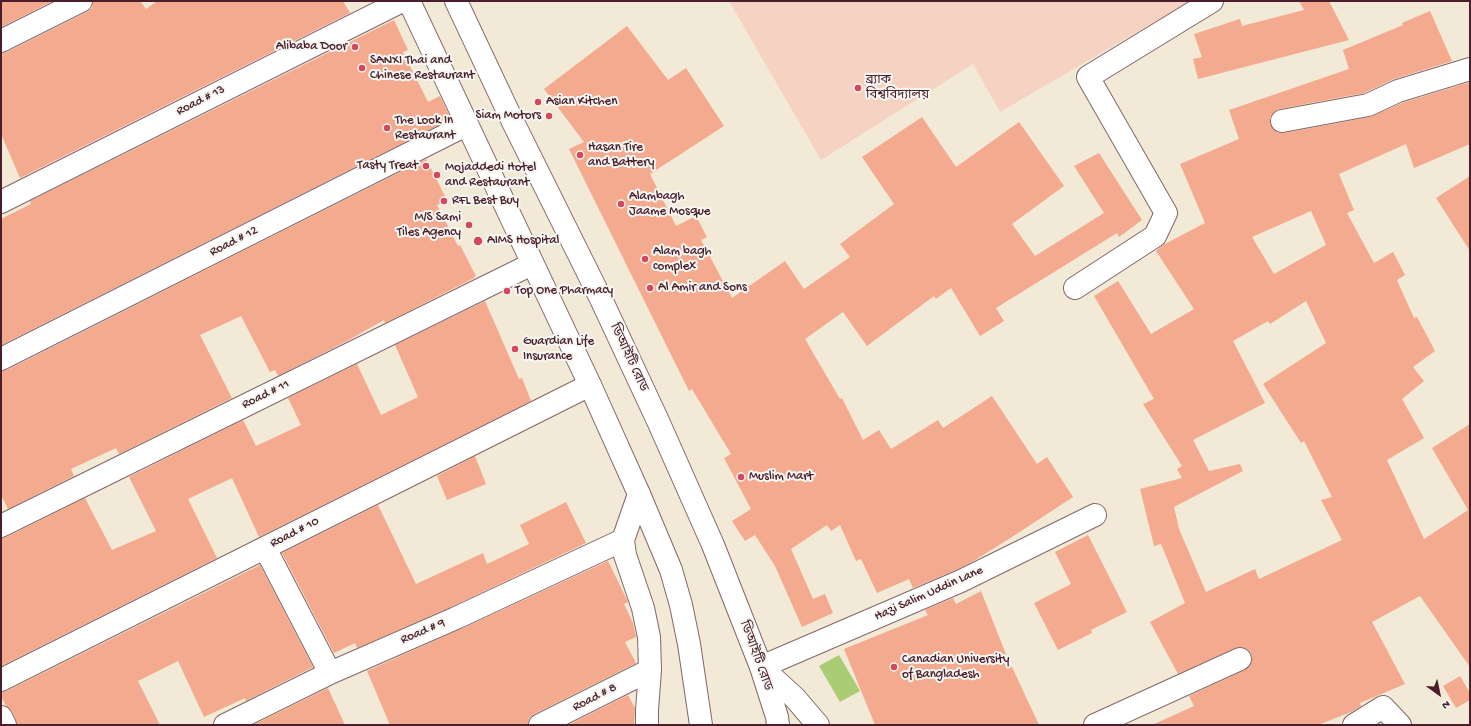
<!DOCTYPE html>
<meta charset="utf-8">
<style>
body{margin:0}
#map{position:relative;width:1471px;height:726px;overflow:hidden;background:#f2e9d6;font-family:"Gochi Hand",sans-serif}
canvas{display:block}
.frame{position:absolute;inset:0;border:2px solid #4a1f2b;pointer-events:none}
.north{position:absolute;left:1419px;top:674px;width:40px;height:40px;-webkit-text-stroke:3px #f6f6f2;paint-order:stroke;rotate:147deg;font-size:11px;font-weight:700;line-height:16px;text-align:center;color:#4a1f2b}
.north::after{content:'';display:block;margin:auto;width:14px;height:18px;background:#4a1f2b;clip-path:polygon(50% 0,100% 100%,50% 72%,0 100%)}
</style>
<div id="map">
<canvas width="1471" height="726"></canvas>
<div class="frame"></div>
<div class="north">N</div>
</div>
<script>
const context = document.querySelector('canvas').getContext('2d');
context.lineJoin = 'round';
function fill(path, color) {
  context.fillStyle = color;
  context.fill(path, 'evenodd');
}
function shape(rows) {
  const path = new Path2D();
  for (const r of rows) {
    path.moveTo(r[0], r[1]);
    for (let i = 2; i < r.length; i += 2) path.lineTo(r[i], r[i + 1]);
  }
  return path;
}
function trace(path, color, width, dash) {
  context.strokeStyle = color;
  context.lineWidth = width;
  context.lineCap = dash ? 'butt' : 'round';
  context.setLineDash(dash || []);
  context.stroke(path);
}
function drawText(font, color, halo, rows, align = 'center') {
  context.font = font + ' "Gochi Hand","Noto Sans Bengali",sans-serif';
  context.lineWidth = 4;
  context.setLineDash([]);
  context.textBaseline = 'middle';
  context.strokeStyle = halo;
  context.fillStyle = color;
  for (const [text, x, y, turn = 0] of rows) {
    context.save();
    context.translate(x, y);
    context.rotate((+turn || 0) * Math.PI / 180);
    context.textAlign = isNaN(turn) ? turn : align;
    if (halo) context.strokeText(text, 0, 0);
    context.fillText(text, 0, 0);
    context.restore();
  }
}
fill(shape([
 [729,1,1190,1,1000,112,973,64,821,160]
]), '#f6d2c3');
fill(shape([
 [839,655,860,691,840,702,819,666]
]), '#aacc74');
fill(shape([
 [1,1,53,1,1,27],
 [93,1,140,1,146,9,157,1,343,1,350,13,20,178,1,134,1,53,7,52,87,12,92,8],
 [1299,1,1329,1,1349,40,1198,79,1193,59,1202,57,1194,34,1240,19,1242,26,1304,10],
 [1430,11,1452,61,1394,79,1364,93,1279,109,1274,112,1270,117,1270,123,1273,129,1278,133,1284,133,1370,117,1402,103,1470,82,1470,144,1414,168,1406,144,1339,174,1354,210,1347,213,1374,263,1393,252,1405,275,1397,280,1414,318,1417,317,1435,351,1413,367,1424,381,1402,399,1424,438,1387,460,1424,539,1468,510,1432,448,1470,424,1470,667,1420,596,1372,622,1405,684,1360,703,1361,706,1351,712,1318,725,1152,725,1194,706,1189,696,1245,670,1250,666,1252,660,1251,653,1247,649,1241,647,1235,648,1178,674,1150,622,1185,603,1161,544,1154,546,1140,489,1182,478,1177,469,1182,466,1143,404,1154,399,1094,296,1118,281,1151,334,1194,309,1156,251,1163,245,1205,223,1180,164,1239,139,1229,110,1349,69,1343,50,1403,25,1402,23],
 [1311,211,1326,245,1274,274,1252,237],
 [1306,301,1326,343,1263,384,1301,443,1304,441,1332,497,1321,500,1342,540,1259,579,1255,569,1206,592,1179,529,1174,507,1243,471,1240,464,1209,471,1193,440,1265,403,1233,341,1268,321,1270,324],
 [394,20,408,50,403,52,428,102,440,96,451,119,1,345,1,219,31,204,30,201],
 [627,26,668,80,686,68,724,126,650,174,676,226,696,216,707,237,701,240,732,298,785,261,804,289,850,257,840,244,894,204,862,157,922,117,956,167,1019,122,1064,186,1012,224,1035,256,1104,213,1074,166,1099,153,1142,220,1119,237,1117,233,996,308,1004,321,980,336,951,288,936,299,934,296,867,346,843,312,805,339,840,399,842,398,863,440,879,430,891,449,938,420,943,428,992,396,1037,464,1047,457,1073,497,1012,537,970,563,956,570,913,588,909,579,877,593,861,559,856,561,840,525,831,531,827,525,791,549,813,599,825,594,833,613,802,627,775,566,755,535,745,541,732,521,751,509,724,458,731,454,692,389,689,391,569,149,584,142,544,89],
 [426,159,447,200,437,205,458,246,460,245,476,276,474,277,474,278,385,323,384,320,347,341,278,376,275,370,270,372,241,316,200,335,232,398,119,454,116,448,71,469,74,476,8,509,1,495,1,371,7,370],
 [1470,176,1470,251,1436,198],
 [485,301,519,379,522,378,531,401,259,537,232,478,188,499,217,558,1,666,1,538,7,537,85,498,112,550,156,531,129,477,243,420,256,446,301,425,288,398,357,364,381,415,418,397,395,345],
 [475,456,486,484,447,500,437,476],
 [566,502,586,543,451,607,357,648,355,643,334,653,282,553,378,505,416,584,483,553,487,564,529,544,520,525],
 [1088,535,1127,612,1091,630,1092,633,1058,650,1034,603,1071,584,1055,552],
 [608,561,628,602,624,604,633,623,636,637,625,642,636,663,534,714,529,718,528,725,390,725,367,671,461,629],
 [260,565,313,667,246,701,245,698,204,717,178,661,138,681,160,725,17,725,12,711,6,706,1,696,1,692,7,691],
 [981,591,1011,667,1012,667,1039,725,875,725,844,649,928,615,925,610,953,598,956,604],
 [1460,676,1470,693,1470,700,1456,708,1443,686],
 [328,688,345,725,256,725,255,724],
 [628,695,635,708,634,725,568,725]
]), '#f3aa8f');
const minor = shape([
 [1,41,81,1],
 [1282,121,1368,105,1398,91,1470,69],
 [1,202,402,1],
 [1075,288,1155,236,1166,213,1088,77,1212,1],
 [1,359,466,125],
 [639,494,623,540,625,555,643,608,649,637,650,670,647,710,647,725],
 [1,526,532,264],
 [265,548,330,673],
 [1,680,590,385],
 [1,717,5,725],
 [225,725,330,673,456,618,623,540],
 [540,725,650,670],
 [818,725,795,698,761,667,961,581,1095,515],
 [1095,725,1240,659],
 [1354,725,1383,707,1400,725]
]);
const major = shape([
 [409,1,590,385,639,494,671,570,681,605,689,644,701,725],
 [456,1,513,122,601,299,658,421,713,545,761,667,777,717,778,725]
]);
trace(minor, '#856667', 24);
trace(major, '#856667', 24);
trace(minor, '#fff', 22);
trace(major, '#fff', 22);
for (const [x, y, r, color] of [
 [355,47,4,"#d1495b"],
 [362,68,4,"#d1495b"],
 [858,88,4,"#d1495b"],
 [538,102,4,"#d1495b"],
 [549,116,4,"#d1495b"],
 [387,128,4,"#d1495b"],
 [580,155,4,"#d1495b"],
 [426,166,4,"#d1495b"],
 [437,175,4,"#d1495b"],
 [444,201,4,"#d1495b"],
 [621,204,4,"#d1495b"],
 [469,225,4,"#d1495b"],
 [478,241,5,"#d1495b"],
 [645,259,4,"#d1495b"],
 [650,288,4,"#d1495b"],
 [507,291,4,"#d1495b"],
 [515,349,4,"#d1495b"],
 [741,477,4,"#d1495b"],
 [894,667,4,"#d1495b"]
]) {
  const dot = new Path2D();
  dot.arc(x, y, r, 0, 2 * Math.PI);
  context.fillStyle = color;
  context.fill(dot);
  trace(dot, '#f6f6f2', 1.5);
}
drawText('13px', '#4a1f2b', '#f6f6f2', [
 ["Alibaba Door",347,47,"right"],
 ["SANXI Thai and",370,61],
 ["Chinese Restaurant",370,76],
 ["ব্র্যাক",866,81],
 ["বিশ্ববিদ্যালয়",866,96],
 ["Asian Kitchen",546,102],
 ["Siam Motors",541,116,"right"],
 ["The Look In",395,121],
 ["Restaurant",395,136],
 ["Hasan Tire",588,148],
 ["and Battery",588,163],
 ["Tasty Treat",418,166,"right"],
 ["Mojaddedi Hotel",445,168],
 ["and Restaurant",445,183],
 ["Alambagh",629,197],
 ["Jaame Mosque",629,212],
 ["RFL Best Buy",452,201],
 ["M/S Sami",461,218,"right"],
 ["Tiles Agency",461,233,"right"],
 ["AIMS Hospital",487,241],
 ["Alam bagh",653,252],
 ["complex",653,267],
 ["Al Amir and Sons",658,288],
 ["Top One Pharmacy",515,291],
 ["Guardian Life",523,342],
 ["Insurance",523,357],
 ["Muslim Mart",749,477],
 ["Canadian University",902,660],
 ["of Bangladesh",902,675]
], 'left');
drawText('13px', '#4a1f2b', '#f6f6f2', [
 ["Road # 13",201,101,-27],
 ["Road # 12",234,242,-27],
 ["ডিআইটি রোড",628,358,65],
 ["Road # 11",266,395,-26],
 ["Road # 10",295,533,-27],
 ["Hazi Salim Uddin Lane",929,594,-24],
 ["Road # 9",423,632,-23],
 ["ডিআইটি রোড",755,656,70],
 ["Road # 8",595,698,-27]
]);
</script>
